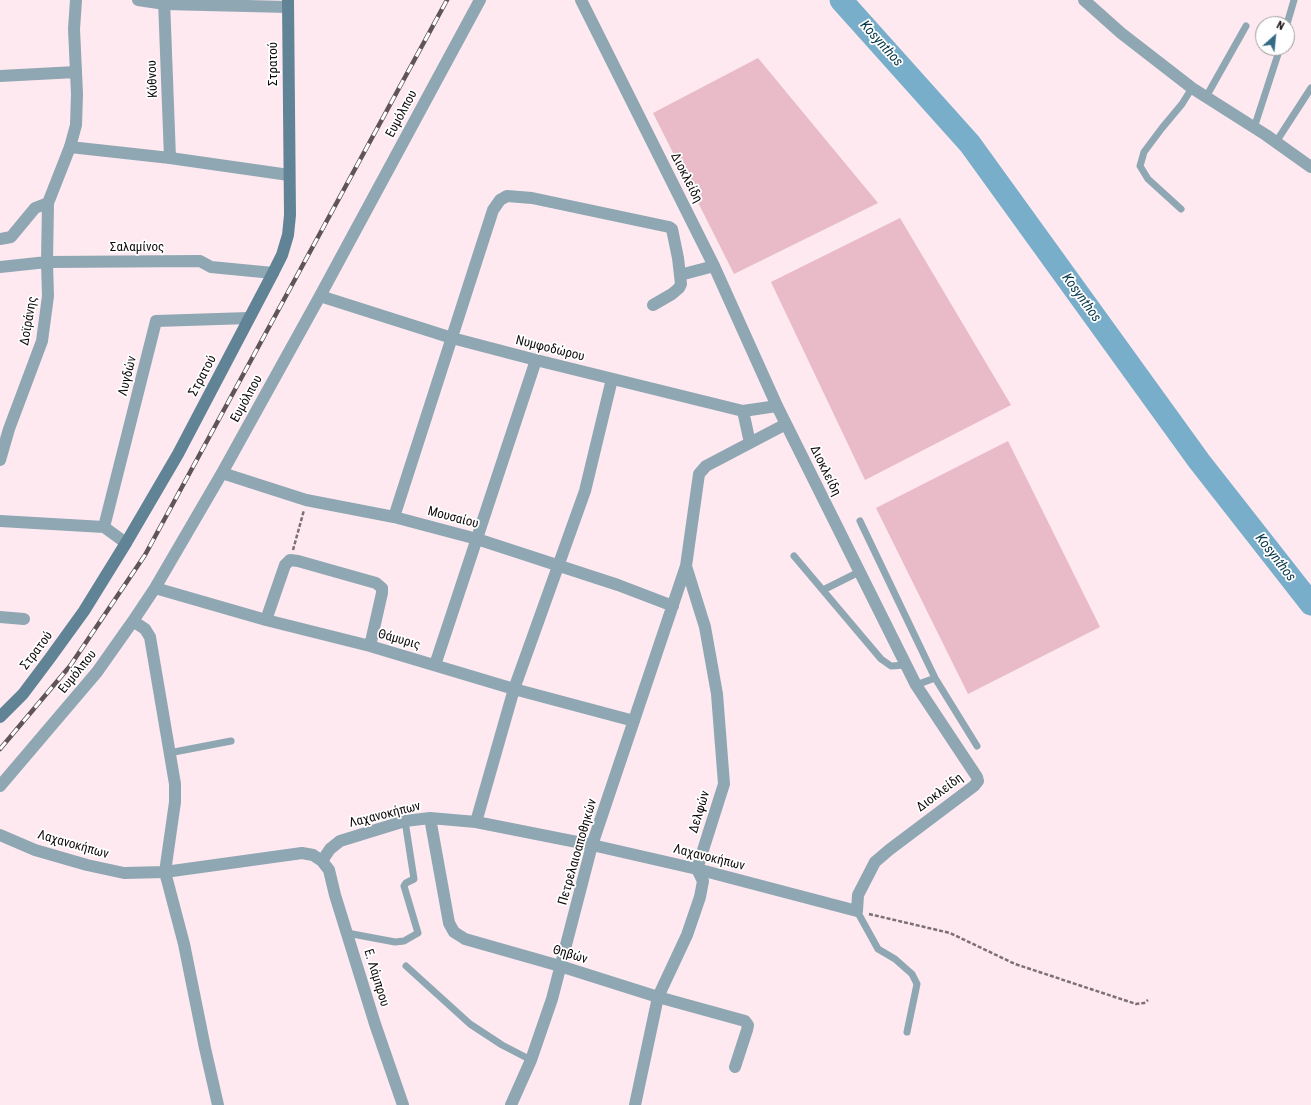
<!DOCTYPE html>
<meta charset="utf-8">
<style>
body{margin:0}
#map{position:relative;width:1311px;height:1105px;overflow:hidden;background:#fde9ef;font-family:"Roboto Condensed",sans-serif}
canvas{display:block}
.north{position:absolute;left:1255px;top:16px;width:40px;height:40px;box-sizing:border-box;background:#fff;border:1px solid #9f9d9d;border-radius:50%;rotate:27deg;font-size:11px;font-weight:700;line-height:16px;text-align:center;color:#100a0b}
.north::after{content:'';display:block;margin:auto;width:14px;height:18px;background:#346c86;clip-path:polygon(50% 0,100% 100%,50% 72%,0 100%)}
</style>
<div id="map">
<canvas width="1311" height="1105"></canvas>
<div class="north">N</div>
</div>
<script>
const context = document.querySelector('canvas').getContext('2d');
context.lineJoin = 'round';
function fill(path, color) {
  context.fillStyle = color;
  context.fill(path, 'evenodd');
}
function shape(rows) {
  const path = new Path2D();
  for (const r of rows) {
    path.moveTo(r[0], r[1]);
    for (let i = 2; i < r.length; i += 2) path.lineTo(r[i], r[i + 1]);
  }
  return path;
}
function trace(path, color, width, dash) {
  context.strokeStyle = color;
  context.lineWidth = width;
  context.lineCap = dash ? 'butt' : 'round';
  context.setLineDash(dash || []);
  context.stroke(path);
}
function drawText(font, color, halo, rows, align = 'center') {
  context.font = font + ' "Roboto Condensed",sans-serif';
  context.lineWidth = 3.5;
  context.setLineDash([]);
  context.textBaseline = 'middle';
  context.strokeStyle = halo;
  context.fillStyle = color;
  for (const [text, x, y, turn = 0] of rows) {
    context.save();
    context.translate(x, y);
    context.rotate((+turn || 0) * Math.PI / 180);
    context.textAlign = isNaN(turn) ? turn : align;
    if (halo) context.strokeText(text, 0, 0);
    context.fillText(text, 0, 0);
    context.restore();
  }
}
fill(shape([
 [758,58,878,203,734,274,653,113],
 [900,218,1011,405,865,480,771,282],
 [1008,441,1100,627,968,694,876,508]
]), '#e9bac8');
trace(shape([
 [841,0,970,144,1199,461,1311,604]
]), '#78aeca', 23);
trace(shape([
 [293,550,304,510],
 [869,914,950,933,1015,964,1136,1004,1144,1003,1148,1000]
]), '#7c7073', 2.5, [4, 2]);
trace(shape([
 [1287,24,1294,0],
 [1206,97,1246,26],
 [1254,128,1280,48],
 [1276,142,1311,88],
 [1181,209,1148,179,1140,166,1144,152,1162,128,1182,104,1192,88],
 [860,521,935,678,977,746],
 [794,556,881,659,891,666,906,665],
 [823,590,859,572],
 [916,685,935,678],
 [169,753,231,741],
 [857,911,878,949,895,959,912,974,917,984,907,1032],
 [347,933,395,942,404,941,418,933,404,886,406,883,414,879,405,821],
 [406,966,470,1024,502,1045,531,1060]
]), '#8fa6b3', 7);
trace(shape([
 [76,0,74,29,76,72],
 [164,0,170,158],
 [1084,0,1121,33,1192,88,1266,135,1311,167],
 [0,239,11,237,35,208,48,203],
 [0,267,47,262,200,261,211,267,273,273],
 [680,275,714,266],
 [320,296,452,338,536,360,743,411,777,406],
 [743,411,750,443],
 [0,460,9,429,42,341,48,296,47,262,48,203,70,147],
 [222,473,306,500,394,517,477,539,618,585,673,606],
 [394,517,493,210,500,200,507,196,532,198,669,227,672,229,678,258,681,284,679,288,672,294,653,305],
 [0,521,104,527,126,543],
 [104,527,156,321,249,318],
 [155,588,266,620,370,646,514,689,634,721],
 [0,617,24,619],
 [266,620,285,565,290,560,298,561,376,583,382,588,382,593,370,646],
 [133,621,145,629,150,637,175,784,175,802,165,872,184,944,205,1048,218,1105],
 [435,665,536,360],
 [0,786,97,672,133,621,155,588,222,473,320,296,480,0],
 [430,818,449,923,454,932,465,939,560,966,658,997,745,1021,748,1025,747,1030,735,1067],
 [476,822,514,689,585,491,612,379],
 [322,861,330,849,340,841,405,821,430,818,476,822,592,845,697,869,857,911,858,895,875,862,889,850,974,786,978,781,977,777,916,685,777,406,714,266,581,0],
 [511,1105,531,1060,552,999,592,845,686,566,699,474,706,466,786,424],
 [635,1105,658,997,687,935,700,897,703,881,697,869,724,784,717,694,705,627,686,566]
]), '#8fa6b3', 12);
trace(shape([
 [138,0,165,4,288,7],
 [0,76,76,72,77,94,76,125,70,147,170,158,289,175],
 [0,835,35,850,87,865,124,873,165,872,302,853,313,855,322,861,329,870,335,895,375,1024,403,1105]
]), '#8fa6b3', 12);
trace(shape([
 [0,717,23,694,50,658,84,611,126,543,178,454,273,273,282,255,288,235,290,215,288,0]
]), '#608395', 12);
const rail = shape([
 [0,749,70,666,145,555,447,0]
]);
trace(rail, '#5f5457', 4.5);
trace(rail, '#fff', 3, [9]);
drawText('13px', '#100a0b', '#fff', [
 ["Στρατού",274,64,-90],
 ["Κύθνου",153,79,-92],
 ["Ευμόλπου",402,114,-62],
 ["Διοκλείδη",686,178,63],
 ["Σαλαμίνος",137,248],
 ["Δοϊράνης",29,321,-80],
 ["Νυμφοδώρου",550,349,14],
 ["Λυγδών",128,376,-76],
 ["Στρατού",203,376,-62],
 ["Ευμόλπου",247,399,-61],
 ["Διοκλείδη",825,471,64],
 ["Μουσαίου",453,518,15],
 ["Θάμυρις",399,640,16],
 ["Στρατού",37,651,-53],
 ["Ευμόλπου",78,672,-51],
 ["Διοκλείδη",940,793,-37],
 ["Δελφών",700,812,-73],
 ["Λαχανοκήπων",385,815,-14],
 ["Λαχανοκήπων",73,845,16],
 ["Πετρελαιοαποθηκών",578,852,-74],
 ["Λαχανοκήπων",709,858,14],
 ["Θηβών",570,955,17],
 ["Ε. Λάμπρου",376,978,73]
]);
drawText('italic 14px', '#05364a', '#fff', [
 ["Kosynthos",881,44,48],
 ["Kosynthos",1081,298,54],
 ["Kosynthos",1275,558,52]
]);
</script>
